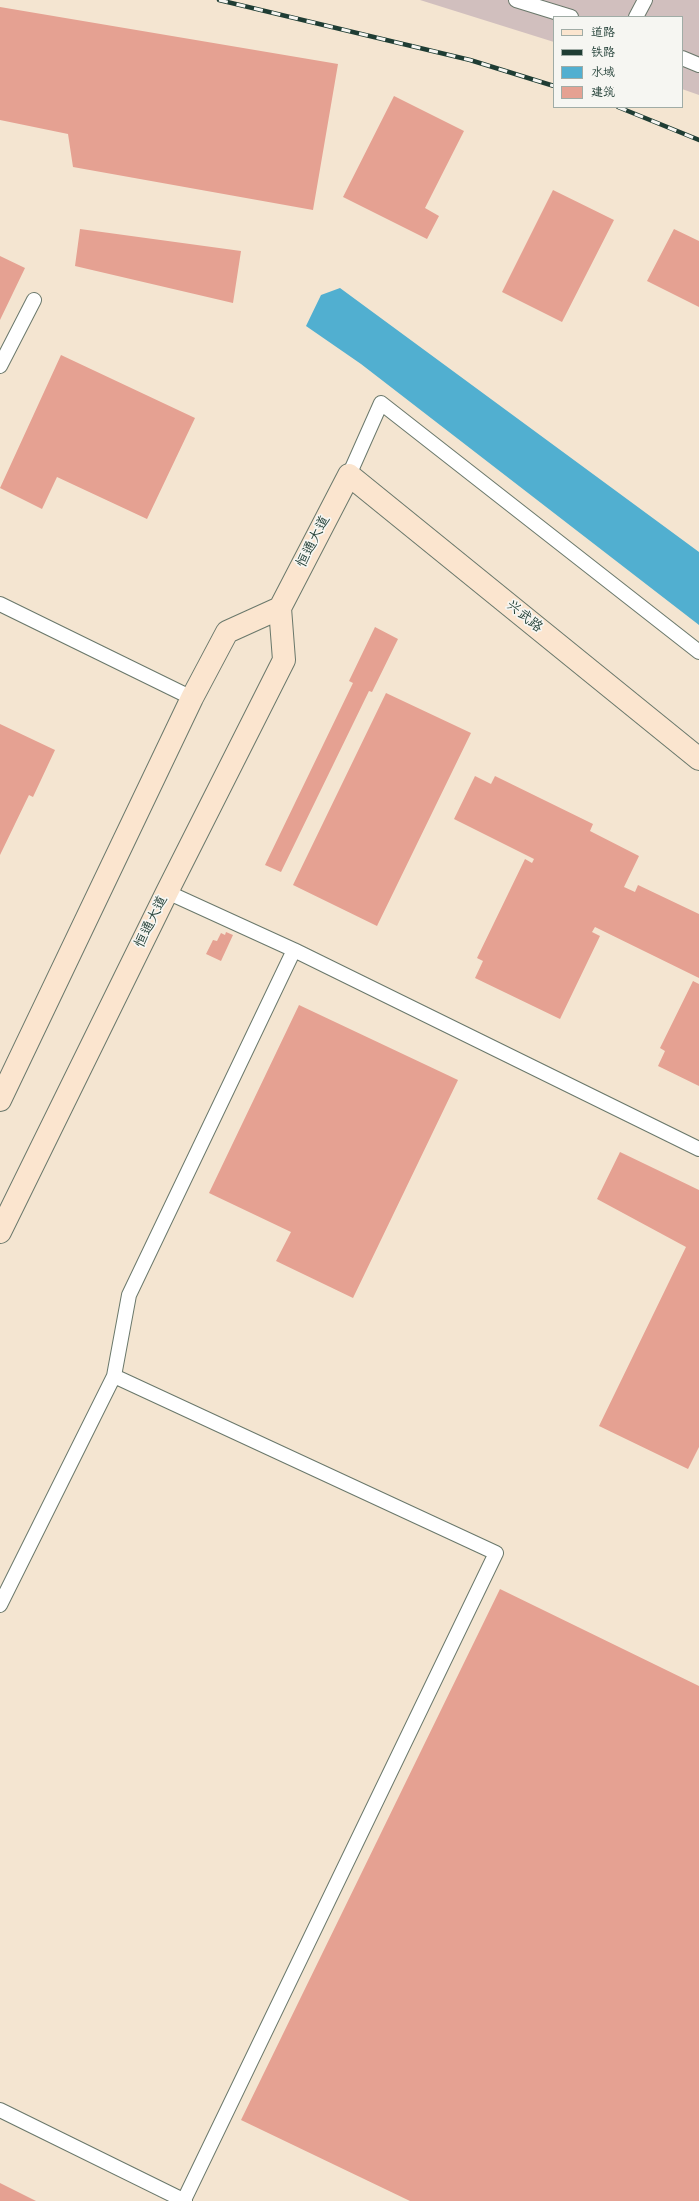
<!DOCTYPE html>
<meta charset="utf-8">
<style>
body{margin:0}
#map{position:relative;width:699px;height:2201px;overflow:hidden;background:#f4e5d1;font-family:Mynerve,"LXGW WenKai TC",sans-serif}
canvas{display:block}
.legend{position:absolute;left:553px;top:16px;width:130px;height:92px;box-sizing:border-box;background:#f6f6f2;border:1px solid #a0aca6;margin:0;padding:5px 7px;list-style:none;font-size:12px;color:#1f3d34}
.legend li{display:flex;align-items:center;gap:8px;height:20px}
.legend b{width:20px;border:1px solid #a0aca6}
</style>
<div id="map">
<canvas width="699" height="2201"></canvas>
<ul class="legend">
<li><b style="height:5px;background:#fbe5cf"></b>道路</li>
<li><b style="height:5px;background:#1f3d34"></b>铁路</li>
<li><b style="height:11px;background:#51afd0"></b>水域</li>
<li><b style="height:11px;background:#e5a192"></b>建筑</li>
</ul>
</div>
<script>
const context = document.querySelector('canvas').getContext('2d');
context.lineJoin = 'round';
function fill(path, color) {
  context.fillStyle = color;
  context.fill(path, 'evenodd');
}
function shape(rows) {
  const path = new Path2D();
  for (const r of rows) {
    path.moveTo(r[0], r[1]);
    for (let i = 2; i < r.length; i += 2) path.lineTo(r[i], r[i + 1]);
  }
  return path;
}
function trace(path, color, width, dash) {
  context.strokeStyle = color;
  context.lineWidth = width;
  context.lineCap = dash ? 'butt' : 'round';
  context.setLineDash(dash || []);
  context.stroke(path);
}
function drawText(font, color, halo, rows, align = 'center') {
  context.font = font + ' Mynerve,"LXGW WenKai TC",sans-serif';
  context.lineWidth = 3.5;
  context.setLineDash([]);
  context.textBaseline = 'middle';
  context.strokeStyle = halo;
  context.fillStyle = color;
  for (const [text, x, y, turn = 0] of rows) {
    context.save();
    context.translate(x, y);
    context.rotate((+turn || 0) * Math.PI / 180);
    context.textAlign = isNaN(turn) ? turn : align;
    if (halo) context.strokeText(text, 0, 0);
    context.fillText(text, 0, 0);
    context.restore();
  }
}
fill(shape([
 [420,0,699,0,699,95,682,89,682,17,554,17,554,42]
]), '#d1bfbe');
fill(shape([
 [340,288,699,552,699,625,361,364,306,326,321,295]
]), '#51afd0');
fill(shape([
 [0,7,338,64,313,210,73,167,68,134,0,120],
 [394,96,464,131,425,208,439,216,427,239,343,197],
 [553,190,614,220,562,322,502,292],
 [80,229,241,251,233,303,75,266],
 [674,229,699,241,699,307,647,281],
 [0,256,25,268,0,320],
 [61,355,195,418,147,519,57,477,42,509,0,488],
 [375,627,398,639,372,692,369,691,281,872,265,865,353,683,349,681],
 [386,693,471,733,377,926,293,885],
 [0,724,55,750,33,797,29,795,0,855],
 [475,776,491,784,495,776,593,824,590,831,639,856,624,887,635,892,638,885,699,914,699,978,595,927,592,932,600,936,560,1019,475,978,483,961,477,958,525,859,532,863,534,859,454,819],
 [226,932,233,935,221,961,206,954,213,940,217,941,221,933,225,935],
 [693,981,699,984,699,1086,658,1066,665,1051,660,1048],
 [299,1005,458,1080,353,1298,276,1261,291,1232,209,1193],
 [620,1152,699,1190,699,1447,688,1469,599,1426,686,1247,597,1199],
 [500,1589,699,1686,699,2201,410,2201,241,2120],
 [0,2183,36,2201,0,2201]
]), '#e5a192');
const lane = shape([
 [516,0,571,17],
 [636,17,645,0],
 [682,58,699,65],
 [0,366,34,300],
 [349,475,381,403,699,652],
 [0,604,192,698],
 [167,892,294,950,699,1149],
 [114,1376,496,1553,184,2200],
 [0,1605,114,1376,129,1295,294,950],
 [0,2110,185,2201]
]);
const secondary = shape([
 [0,1100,192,698,227,632,280,608],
 [0,1232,167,892,284,660,280,608,349,475,699,759]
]);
trace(lane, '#6a786b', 16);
trace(secondary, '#6a786b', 24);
trace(lane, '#fff', 14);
trace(secondary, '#fbe5cf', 22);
const rail = shape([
 [219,0,470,60,554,86],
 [618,107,699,140]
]);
trace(rail, '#1f3d34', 4.5);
trace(rail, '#f6f6f2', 3, [9]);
drawText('14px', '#1f3d34', '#f6f6f2', [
 ["恒通大道",314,542,-63],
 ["兴武路",524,617,39],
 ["恒通大道",152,922,-64]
]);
</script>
